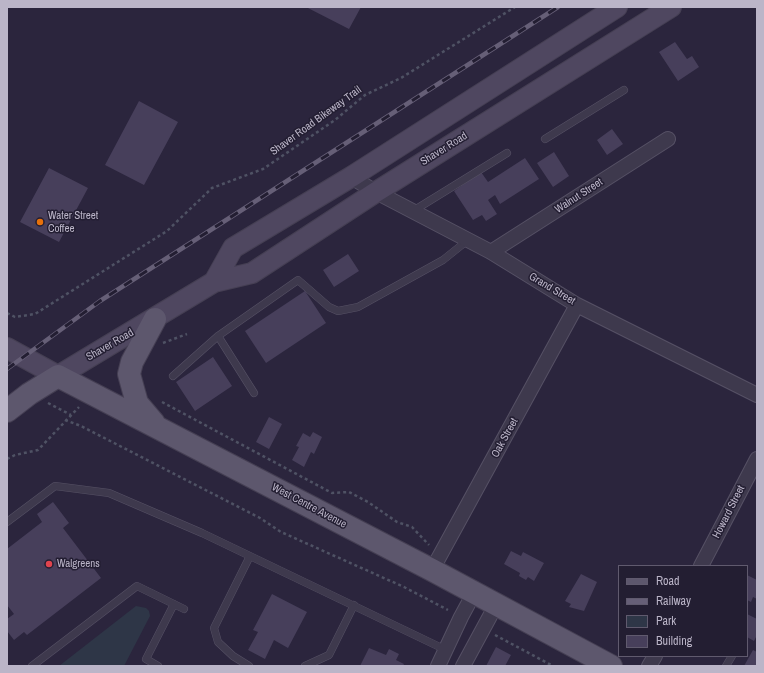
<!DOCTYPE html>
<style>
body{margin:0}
#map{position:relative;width:764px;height:673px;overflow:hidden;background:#2b253d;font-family:"Archivo Narrow",sans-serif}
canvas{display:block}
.frame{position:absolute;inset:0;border:8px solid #bbb5c8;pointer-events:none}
.legend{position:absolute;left:618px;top:565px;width:130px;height:92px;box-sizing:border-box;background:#231e32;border:1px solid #605a6e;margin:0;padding:5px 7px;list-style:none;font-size:12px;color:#bbb5c8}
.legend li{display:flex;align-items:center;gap:8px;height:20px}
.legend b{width:20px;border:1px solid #605a6e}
</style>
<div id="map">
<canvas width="764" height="673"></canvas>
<div class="frame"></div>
<ul class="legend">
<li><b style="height:5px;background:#5d576d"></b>Road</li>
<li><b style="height:5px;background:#665f77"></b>Railway</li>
<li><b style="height:11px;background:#2e3647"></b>Park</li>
<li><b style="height:11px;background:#473f5b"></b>Building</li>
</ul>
</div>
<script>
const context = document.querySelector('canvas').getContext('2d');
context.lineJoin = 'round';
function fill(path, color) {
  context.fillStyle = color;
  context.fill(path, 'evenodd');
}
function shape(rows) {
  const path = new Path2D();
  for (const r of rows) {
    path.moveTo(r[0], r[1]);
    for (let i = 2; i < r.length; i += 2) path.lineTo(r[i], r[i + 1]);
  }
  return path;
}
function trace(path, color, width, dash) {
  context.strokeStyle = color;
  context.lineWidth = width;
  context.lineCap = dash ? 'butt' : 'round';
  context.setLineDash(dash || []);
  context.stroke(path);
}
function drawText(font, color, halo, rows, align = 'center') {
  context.font = font + ' "Archivo Narrow",sans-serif';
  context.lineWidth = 3;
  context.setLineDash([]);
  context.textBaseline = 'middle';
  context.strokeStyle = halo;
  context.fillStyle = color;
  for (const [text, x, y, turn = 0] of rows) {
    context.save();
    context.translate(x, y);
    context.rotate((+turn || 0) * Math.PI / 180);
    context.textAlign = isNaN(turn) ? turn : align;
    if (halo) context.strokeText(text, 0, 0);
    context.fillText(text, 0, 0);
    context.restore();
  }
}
fill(shape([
 [136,606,146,608,149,611,150,616,124,666,59,666]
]), '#2e3647');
fill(shape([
 [306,7,361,7,349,29],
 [675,42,687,59,692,56,699,67,678,81,659,52],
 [139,101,178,122,144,185,105,165],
 [612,129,623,144,607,155,597,140],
 [554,152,569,176,553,187,537,163],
 [525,158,539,179,500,204,495,195,488,200,497,214,486,221,482,215,473,220,454,191,481,172,488,182],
 [49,168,88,188,59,242,20,222],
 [348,254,359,271,334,287,323,270],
 [305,291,326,323,266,363,245,331],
 [213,357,232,386,195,411,176,382],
 [269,417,282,424,269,449,256,442],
 [313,432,322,437,314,454,311,452,304,467,292,460,299,447,296,446,303,433,310,437],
 [53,502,69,523,63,528,101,578,27,635,24,632,14,640,7,631,7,619,14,614,7,605,7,549,42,522,37,514],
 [511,551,521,556,523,552,544,563,534,581,528,577,526,580,519,576,520,573,504,564],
 [581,574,597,582,584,611,569,607,571,604,565,601],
 [747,575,757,580,757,599,753,597,751,602,747,600],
 [272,594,307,612,288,648,274,640,265,659,248,650,258,632,253,630],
 [747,614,757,619,757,635,754,641,747,637],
 [496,647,511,655,505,666,486,666],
 [369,648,386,655,389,649,399,654,396,660,404,664,403,666,360,666],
 [753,650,757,652,757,666,744,666]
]), '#473f5b');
const lane = shape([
 [545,139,624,90],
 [413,211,507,153],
 [218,336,254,393],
 [173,376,218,336,298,280,329,307,338,311,358,307,443,260,468,240],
 [7,522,55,486,109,493,202,533,446,650],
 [32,666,137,586,184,609],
 [158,666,146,659,174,604],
 [249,666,233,656,218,642,214,628,250,556],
 [305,666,329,655,354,605],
 [726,666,732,656]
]);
const street = shape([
 [351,177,376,192,491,252,577,305,757,395],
 [491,252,668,139],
 [701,566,757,459],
 [432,570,577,305],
 [438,666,461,617,474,593],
 [463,666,496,605],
 [649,666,655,656]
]);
const secondary = shape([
 [214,282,233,248,351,177,617,7],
 [7,348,58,376,214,282,252,273,376,192,671,7]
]);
const primary = shape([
 [7,411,29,394,58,376,432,570,611,666],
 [154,423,137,403,129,374,132,362,155,319]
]);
trace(lane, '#565165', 8);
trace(street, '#565165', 16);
trace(secondary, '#453f53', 22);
trace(primary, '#453f53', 24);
trace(shape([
 [7,313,15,317,35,314,167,231,212,188,263,169,335,120,365,95,401,78,515,7],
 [163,343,187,334],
 [162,402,332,493,349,492,368,502,397,522,412,527,429,545],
 [48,403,71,415],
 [65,420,81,426,260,518,281,532,404,587,448,610],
 [7,459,15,455,38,450,79,407],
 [495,635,553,666]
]), '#4f5264', 2.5, [3, 3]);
trace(lane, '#3e394d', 7);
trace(street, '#3e394d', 14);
trace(secondary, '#4f4760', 20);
trace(primary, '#5d576d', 22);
const rail = shape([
 [7,369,100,301,558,7]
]);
trace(rail, '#665f77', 4.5);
trace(rail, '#231e32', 3, [9]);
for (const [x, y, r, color] of [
 [40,222,4,"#e8710a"],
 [49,564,4,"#e0444e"]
]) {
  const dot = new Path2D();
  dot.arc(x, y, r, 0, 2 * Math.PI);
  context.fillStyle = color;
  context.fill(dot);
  trace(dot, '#231e32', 1.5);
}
drawText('11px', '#bbb5c8', '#231e32', [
 ["Shaver Road Bikeway Trail",316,121,-36],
 ["Shaver Road",444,149,-32],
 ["Walnut Street",579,196,-33],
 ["Grand Street",552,289,31],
 ["Shaver Road",110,345,-30],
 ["Oak Street",505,438,-61],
 ["West Centre Avenue",309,506,28],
 ["Howard Street",729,512,-63]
]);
drawText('11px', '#bbb5c8', '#231e32', [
 ["Water Street",48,216],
 ["Coffee",48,229],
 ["Walgreens",57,564]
], 'left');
</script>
